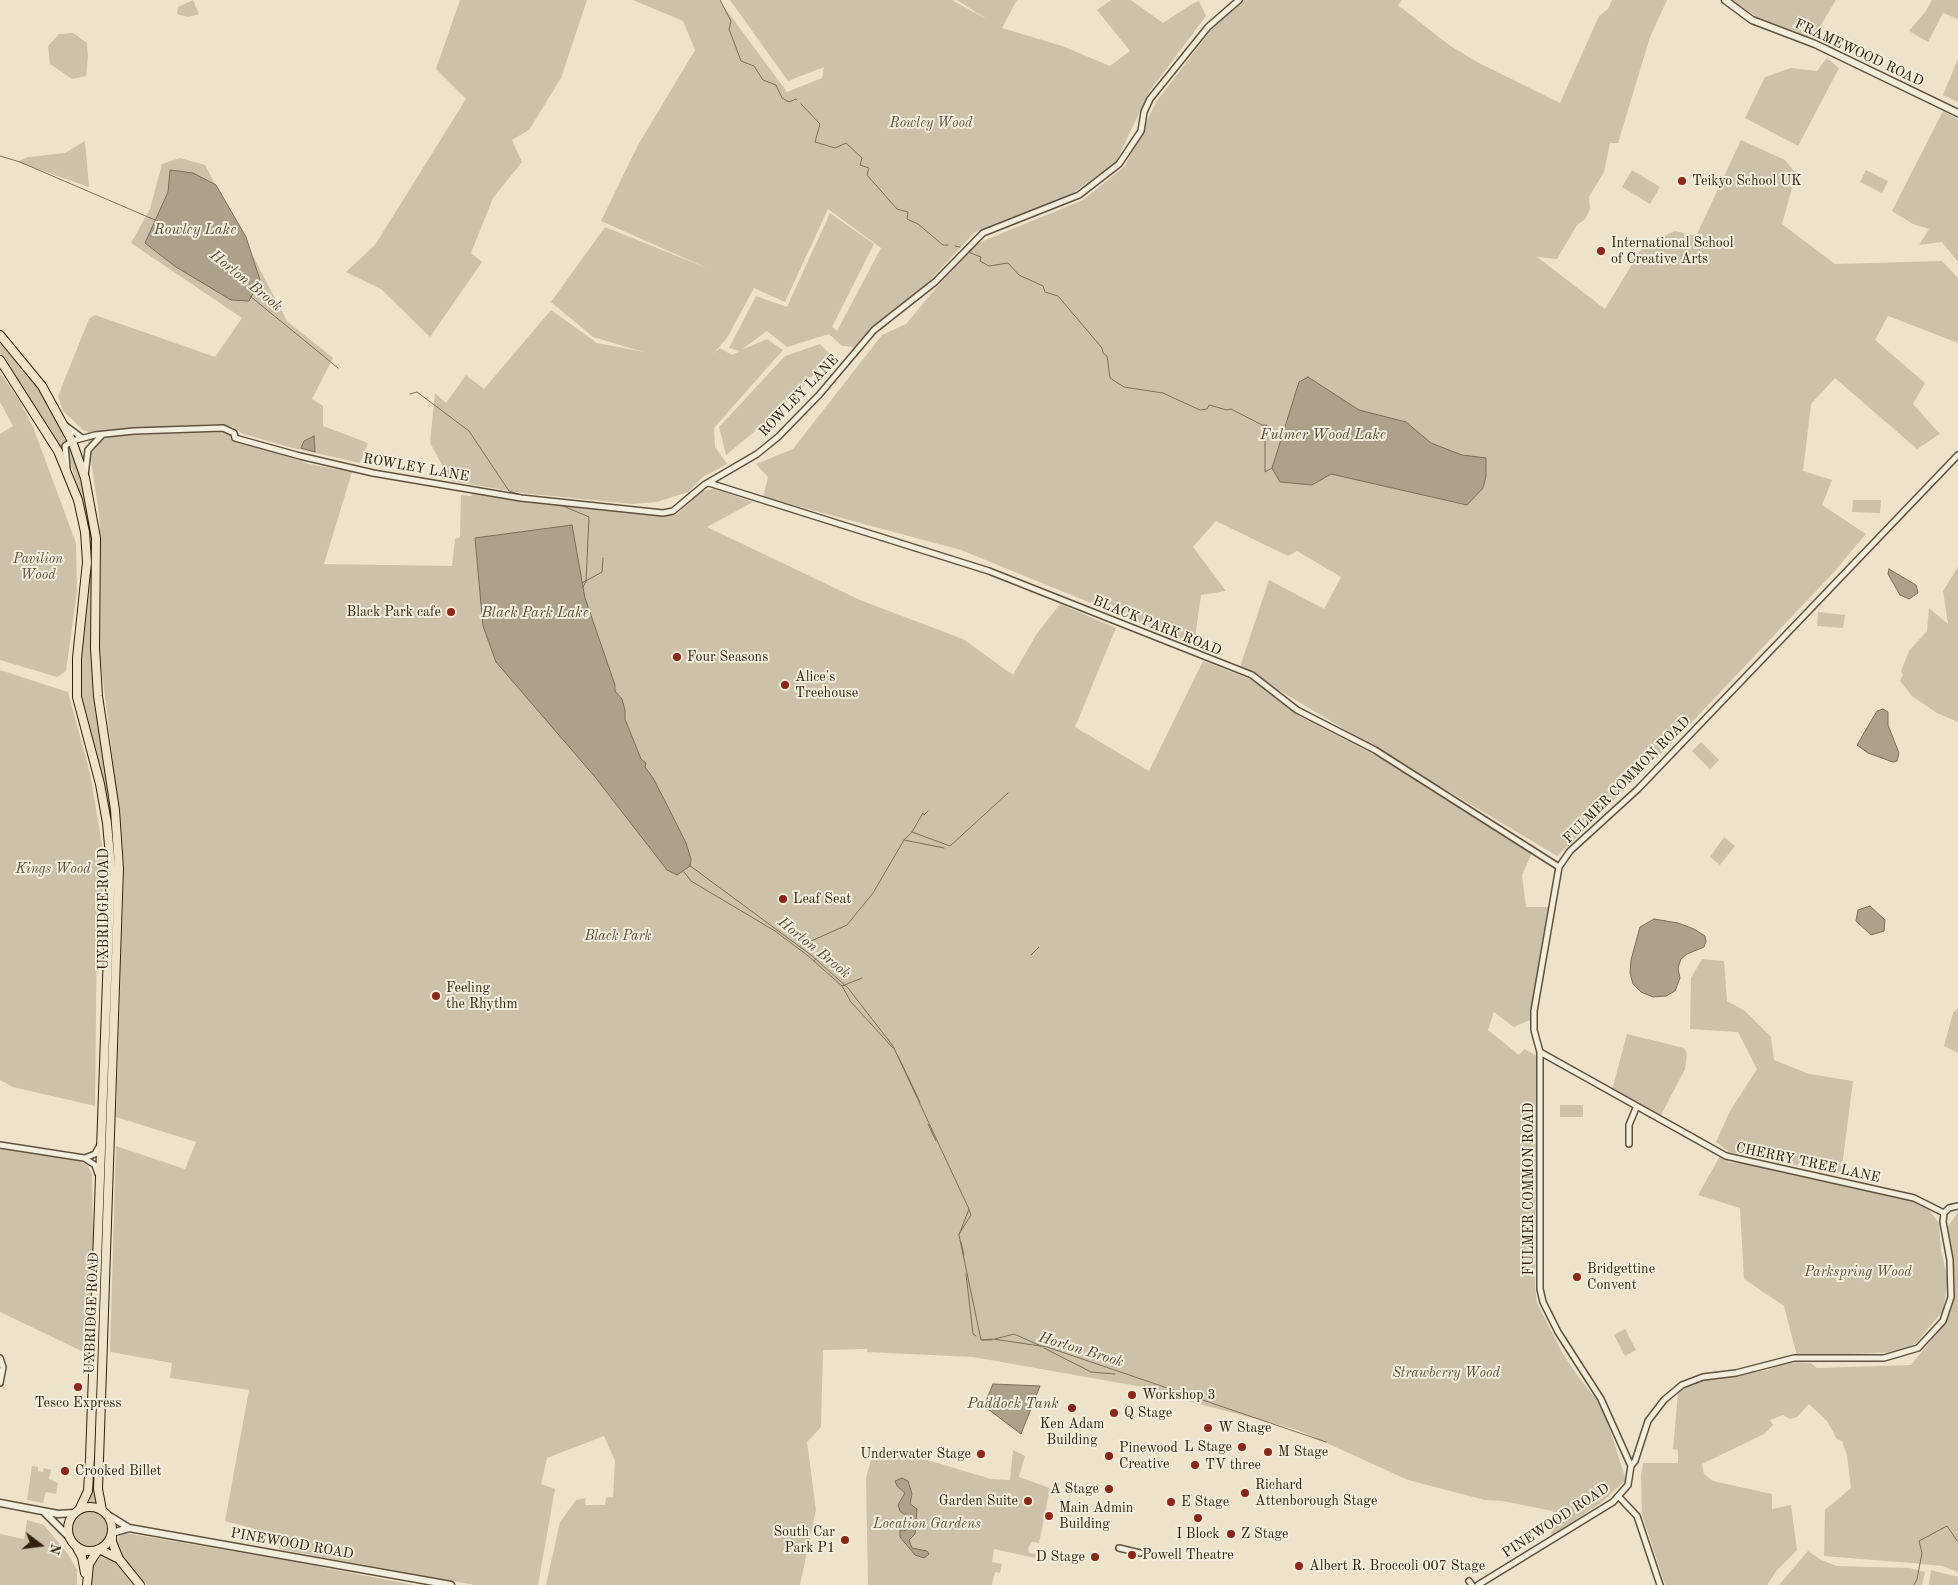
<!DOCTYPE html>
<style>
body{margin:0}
#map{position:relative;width:1958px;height:1585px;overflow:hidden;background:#ece3ca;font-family:"Old Standard TT",serif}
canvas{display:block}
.north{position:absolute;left:15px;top:1520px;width:50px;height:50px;-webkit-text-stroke:4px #f3eddd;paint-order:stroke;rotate:105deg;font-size:14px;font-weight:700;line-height:20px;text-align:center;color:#31210e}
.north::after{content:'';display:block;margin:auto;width:18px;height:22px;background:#31210e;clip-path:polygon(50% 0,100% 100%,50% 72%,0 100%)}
</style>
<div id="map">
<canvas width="1958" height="1585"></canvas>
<div class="north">N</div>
</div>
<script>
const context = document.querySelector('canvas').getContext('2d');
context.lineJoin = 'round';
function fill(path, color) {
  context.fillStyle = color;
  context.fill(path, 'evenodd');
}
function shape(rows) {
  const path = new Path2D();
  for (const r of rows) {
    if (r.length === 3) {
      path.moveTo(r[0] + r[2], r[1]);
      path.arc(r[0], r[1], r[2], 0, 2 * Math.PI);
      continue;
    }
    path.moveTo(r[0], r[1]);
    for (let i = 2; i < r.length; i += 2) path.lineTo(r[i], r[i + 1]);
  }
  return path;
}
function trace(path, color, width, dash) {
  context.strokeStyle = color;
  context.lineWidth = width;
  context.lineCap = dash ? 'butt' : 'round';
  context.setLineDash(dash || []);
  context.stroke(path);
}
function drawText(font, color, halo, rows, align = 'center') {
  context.font = font + ' "Old Standard TT",serif';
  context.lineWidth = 4;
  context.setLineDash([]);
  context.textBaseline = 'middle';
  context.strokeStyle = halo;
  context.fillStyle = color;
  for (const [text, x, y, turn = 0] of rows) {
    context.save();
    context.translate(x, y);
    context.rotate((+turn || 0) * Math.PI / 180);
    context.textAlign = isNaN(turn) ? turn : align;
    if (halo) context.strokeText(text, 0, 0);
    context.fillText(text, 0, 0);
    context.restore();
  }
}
fill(shape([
 [193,0,199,14,188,17,177,14,178,7],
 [460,0,587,0,561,78,529,130,512,140,522,162,493,198,471,253,482,262,430,337,381,289,346,272,375,245,466,99,436,69],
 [633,0,719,0,787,92,822,78,824,67,788,81,730,0,952,0,988,20,957,0,1017,0,1002,28,1062,46,1110,66,1130,51,1097,10,1111,0,1131,0,1163,23,1192,4,1199,1,1206,16,1149,92,1116,162,1066,198,974,233,921,290,878,322,855,347,842,346,829,334,787,347,767,331,741,350,767,339,783,350,714,428,715,447,727,464,703,477,688,492,657,502,633,504,522,493,451,481,430,443,435,393,446,403,466,375,484,389,551,310,597,343,644,352,593,337,551,302,605,227,709,269,601,221,638,145,695,50,683,21],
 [828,209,881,248,837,331,832,327,874,244,830,213,787,307,756,296,729,348,740,351,732,355,720,348,713,354,727,338,754,288,785,302],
 [1238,0,1402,0,1398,5,1449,45,1477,62,1560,103,1599,16,1608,9,1612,0,1667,0,1650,37,1618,143,1610,143,1604,172,1589,197,1590,209,1585,219,1577,225,1557,259,1537,257,1605,309,1643,246,1675,231,1696,236,1741,140,1785,160,1796,174,1782,224,1835,264,1942,261,1958,278,1958,343,1888,316,1875,340,1925,383,1913,404,1940,434,1917,449,1835,378,1811,404,1803,471,1832,480,1822,505,1866,534,1834,572,1674,741,1557,856,1240,667,1269,580,1324,609,1341,577,1297,551,1288,556,1216,521,1193,547,1226,591,1201,595,1194,645,961,550,763,497,768,477,756,464,793,449,882,335,906,324,971,246,1083,200,1125,166,1156,102,1214,26],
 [1732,0,1836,0,1813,38,1757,17],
 [1932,0,1958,0,1958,19,1943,13,1928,42,1909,31,1926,11],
 [73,33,87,43,88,57,86,76,72,79,50,64,48,46,59,34],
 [1827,58,1839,68,1798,146,1745,118,1765,77,1791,68,1817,71],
 [1958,59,1958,102,1943,95],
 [1943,111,1958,119,1958,262,1942,242,1919,245,1929,229,1913,224,1892,211],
 [85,141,89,187,17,162,28,157,65,153],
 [180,158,205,165,287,321,333,358,312,399,323,406,323,426,368,443,360,463,289,447,243,434,233,427,212,424,91,433,83,430,63,411,58,396,89,319,95,315,215,357,242,318,131,243,150,209,162,164],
 [1632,170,1660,187,1650,204,1622,187],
 [1866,170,1888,181,1882,193,1860,182],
 [0,341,44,394,68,440,61,448,0,353],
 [820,344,832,356,778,412,726,455,719,427,785,356],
 [0,373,19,400,33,427,76,543,77,592,66,671,57,677,0,660,0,434,13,426,0,402],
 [222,432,309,464,352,472,324,564,452,566,455,539,460,537,461,495,471,496,472,494,508,497,538,503,581,504,668,512,676,515,702,491,714,489,753,502,707,527,860,600,963,639,1013,675,1036,635,1060,604,1116,628,1075,727,1149,771,1203,661,1252,680,1299,716,1392,764,1532,853,1522,875,1526,907,1548,907,1530,1020,1514,1027,1494,1012,1488,1030,1519,1055,1524,1049,1537,1056,1535,1286,1537,1303,1563,1354,1580,1379,1603,1408,1626,1480,1601,1503,1551,1536,1553,1511,1503,1501,1485,1500,1408,1480,1298,1430,1169,1396,1154,1389,973,1357,867,1352,867,1349,823,1350,821,1427,807,1442,816,1510,800,1585,546,1585,560,1522,576,1500,586,1498,585,1505,605,1505,606,1498,613,1497,615,1461,604,1436,547,1458,541,1484,555,1489,538,1585,475,1585,279,1549,278,1535,225,1521,249,1390,170,1378,172,1363,110,1352,116,1146,185,1169,196,1142,116,1117,124,867,121,826,99,649,101,552,99,514,91,460,91,452,102,436],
 [70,445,84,484,93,534,92,668,112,807,116,882,96,1502,88,1503,92,1490,96,1402,112,868,81,698,80,655,90,554,80,492,67,453,67,447],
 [1853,500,1881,500,1880,513,1852,512],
 [1958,567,1958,722,1937,713,1912,696,1900,681,1903,675,1901,671,1909,651,1927,631,1929,608,1948,624,1943,591],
 [1818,612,1845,615,1843,628,1817,626],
 [0,670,68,692,90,773,106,869,97,924,95,1106,13,1087,0,1080],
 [1701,742,1719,760,1710,769,1692,751],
 [1724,837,1735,846,1720,865,1710,857],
 [1702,959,1724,961,1727,1001,1745,1011,1771,1037,1774,1060,1809,1074,1853,1081,1841,1174,1729,1152,1716,1142,1730,1111,1757,1069,1738,1032,1690,1029,1691,978],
 [1958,1008,1958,1053,1944,1046,1953,1013],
 [1627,1034,1684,1048,1687,1054,1685,1069,1660,1117,1612,1090],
 [1560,1105,1583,1105,1583,1117,1560,1117],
 [0,1148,80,1160,88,1166,92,1174,93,1239,90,1355,0,1312],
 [1720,1156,1729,1162,1752,1164,1779,1172,1915,1201,1929,1210,1939,1223,1941,1251,1948,1279,1943,1311,1916,1343,1901,1352,1797,1356,1784,1306,1744,1279,1740,1208,1698,1195],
 [1958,1212,1958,1572,1942,1566,1912,1563,1824,1556,1825,1510,1851,1488,1847,1455,1842,1441,1837,1439,1827,1421,1809,1404,1797,1417,1790,1419,1783,1415,1770,1420,1773,1425,1764,1434,1702,1464,1704,1474,1713,1481,1772,1494,1772,1509,1791,1505,1797,1550,1777,1570,1767,1585,1665,1585,1642,1515,1641,1475,1643,1463,1678,1463,1678,1450,1673,1449,1678,1392,1695,1381,1768,1370,1785,1362,1811,1363,1817,1368,1911,1365,1947,1320,1954,1301,1954,1265,1947,1228],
 [1625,1329,1636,1350,1625,1356,1614,1335],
 [894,1450,991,1479,1010,1480,1013,1450,1025,1456,1019,1477,1050,1488,1039,1543,1032,1542,1028,1548,1029,1553,1036,1554,1035,1558,994,1549,992,1562,1002,1564,1000,1573,995,1572,992,1585,868,1585,866,1478,872,1456],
 [32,1466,38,1467,38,1471,43,1472,44,1468,51,1470,49,1479,58,1483,56,1494,46,1492,43,1503,27,1500],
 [91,1528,19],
 [27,1520,44,1525,68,1554,77,1570,77,1585,0,1585,0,1534,24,1539],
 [125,1533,284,1560,414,1585,147,1585,121,1555,116,1543,119,1536],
 [1808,1551,1821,1560,1837,1566,1910,1568,1925,1572,1922,1585,1779,1585],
 [100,1554,104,1554,112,1559,133,1585,90,1585,91,1566],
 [1931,1570,1958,1577,1958,1585,1929,1585]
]), '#ccc2aa');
const water = shape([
 [170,170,193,173,216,185,246,237,260,280,249,301,231,300,176,267,145,243,168,192,170,170],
 [1308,377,1359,410,1406,422,1431,443,1462,455,1486,458,1486,476,1483,488,1467,505,1331,474,1312,485,1280,482,1272,468,1299,382,1308,377],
 [314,436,315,452,301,448,304,441,314,436],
 [572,525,585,598,615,685,615,691,622,699,625,710,625,719,641,759,646,763,645,767,653,778,666,803,686,843,691,859,690,866,677,875,667,870,595,777,496,662,483,626,475,538,572,525],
 [1889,569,1916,585,1918,593,1909,599,1900,595,1888,574,1889,569],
 [1883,709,1888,712,1888,725,1899,753,1897,761,1893,762,1868,753,1857,745,1877,711,1883,709],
 [1870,906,1885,920,1884,931,1871,935,1856,921,1858,910,1870,906],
 [1654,919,1678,923,1694,929,1705,936,1706,941,1704,947,1687,954,1681,959,1678,968,1680,978,1675,991,1666,996,1653,997,1641,992,1633,984,1630,973,1631,960,1640,927,1654,919],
 [993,1384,1040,1386,1021,1434,984,1406,993,1384],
 [902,1478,908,1481,912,1494,910,1504,917,1509,915,1534,909,1540,912,1548,927,1551,929,1554,924,1558,915,1555,900,1537,900,1530,906,1530,911,1527,912,1523,911,1520,900,1511,898,1505,905,1493,897,1486,895,1481,902,1478]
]);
fill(water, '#aca18a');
trace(water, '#7b6e58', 1);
trace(shape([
 [720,0,731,21,729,29,741,61,754,66,763,80,776,85,782,98,789,102,796,99,797,100],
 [801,104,820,124,815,142,835,148,846,143,862,158,860,165,869,168,867,175,897,209,908,212,907,219,918,224,943,245,948,245],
 [0,156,20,162,155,220],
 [955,246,960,247],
 [968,252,981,257,980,261,989,266,1008,263,1019,275,1043,286,1045,292,1058,296,1102,348,1103,353,1107,356,1110,378,1124,387,1163,393,1200,410,1207,409,1209,405,1227,410,1231,409,1262,425,1267,425,1265,438,1265,472,1272,468],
 [250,296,338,368],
 [410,394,417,392,469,431,509,491,528,497],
 [551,504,563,506,589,517,586,582,582,588],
 [582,583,602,572,603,558],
 [912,832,950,846,1008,793],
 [904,840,944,848],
 [689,865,811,955,848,988,893,1046,969,1209,959,1235,981,1340,993,1339,1047,1347,1326,1442],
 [684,872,691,881,775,931,807,955,842,986,851,1002,893,1048],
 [800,946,847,925,873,893,904,840,912,832,923,813,924,815,928,811],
 [1031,955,1039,947],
 [814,961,826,947],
 [842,986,862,978],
 [898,1056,920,1102],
 [928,1124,936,1141],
 [959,1234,971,1215,969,1210],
 [961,1242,964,1255],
 [966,1274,973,1334,976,1336],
 [995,1339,1014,1334,1041,1346],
 [982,1340,992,1340],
 [1044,1348,1091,1372,1115,1374],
 [1914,1585,1917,1579,1922,1553,1919,1541,1947,1526,1958,1542]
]), '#7b6e58', 1);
const minor = shape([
 [66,426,82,438],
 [67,468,65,446,72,441,95,435,134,431,223,428,234,433,235,438,300,456,373,473,521,498,663,513,673,511,704,485,757,454,778,437,819,395,874,330,935,282,983,233,1079,195,1119,164,1141,131,1144,112,1150,99,1208,27,1239,0],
 [85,476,88,450,102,435],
 [709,483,989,571,1252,675,1297,710,1375,750,1559,867],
 [1540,1052,1726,1156,1914,1198,1944,1213],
 [1629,1144,1629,1125,1636,1108],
 [0,1145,84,1158,95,1165,98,1174],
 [85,1158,95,1154,100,1145],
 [0,1358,3,1367,0,1383],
 [1631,1466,1635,1461,1648,1421,1664,1400,1682,1385,1703,1377,1736,1373,1794,1358,1884,1358,1918,1348,1943,1321,1951,1297,1950,1260,1943,1222,1944,1213,1949,1208,1958,1206],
 [1619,1497,1637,1516,1660,1585],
 [1119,1548,1140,1553],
 [1469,1581,1472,1585],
 [1478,1585,1613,1502,1628,1485,1630,1472,1631,1466,1601,1399,1558,1332,1543,1302,1540,1289,1540,1052,1534,1030,1534,1011,1559,867,1570,851,1638,789,1958,455]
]);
const tertiary = shape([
 [1725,0,1752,20,1815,44,1958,113],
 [0,1503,58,1514,74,1513],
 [44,1512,70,1538],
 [108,1515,129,1528,451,1585],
 [112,1533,129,1528]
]);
const primary = shape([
 [0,335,42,386,72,441,85,478,96,538,95,648,98,696,115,810,119,868,98,1489,102,1510],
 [0,360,58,451,78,500,85,532,87,562,77,658,77,697,100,784,107,823,111,868,90,1458,88,1491,80,1508],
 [90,1529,22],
 [112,1535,112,1542,119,1559,140,1585],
 [76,1546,82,1557,85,1573],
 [99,1549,119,1559],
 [87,1585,89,1564,98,1550]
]);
trace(minor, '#60523d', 8);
trace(tertiary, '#60523d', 9);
trace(primary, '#31210e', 10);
trace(minor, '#f3eddd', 5);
trace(tertiary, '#f3eddd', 6);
trace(primary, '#ece3ca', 8);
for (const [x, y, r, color] of [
 [1682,181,5,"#8f2418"],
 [1601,251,5,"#8f2418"],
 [451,612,5,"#8f2418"],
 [677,657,5,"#8f2418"],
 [785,685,5,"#8f2418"],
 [783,899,5,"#8f2418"],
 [436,996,5,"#8f2418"],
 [1577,1277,5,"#8f2418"],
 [78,1387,5,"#8f2418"],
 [1132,1395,5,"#8f2418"],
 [1072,1408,5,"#8f2418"],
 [1114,1413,5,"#8f2418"],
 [1208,1428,5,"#8f2418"],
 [1242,1447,5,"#8f2418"],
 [1268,1452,5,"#8f2418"],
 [981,1454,5,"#8f2418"],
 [1109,1456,5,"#8f2418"],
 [1195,1465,5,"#8f2418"],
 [65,1471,5,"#8f2418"],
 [1109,1489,5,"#8f2418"],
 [1245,1493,5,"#8f2418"],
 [1028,1501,5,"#8f2418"],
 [1171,1502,5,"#8f2418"],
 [1049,1516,5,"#8f2418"],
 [1198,1518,5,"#8f2418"],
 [1231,1534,5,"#8f2418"],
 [845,1540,5,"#8f2418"],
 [1132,1555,5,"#8f2418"],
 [1095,1557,5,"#8f2418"],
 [1299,1566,5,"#8f2418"]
]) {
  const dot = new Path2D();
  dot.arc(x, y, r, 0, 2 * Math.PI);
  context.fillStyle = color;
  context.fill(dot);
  trace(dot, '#f3eddd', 2);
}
drawText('14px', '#31210e', '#f3eddd', [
 ["FRAMEWOOD ROAD",1859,53,25],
 ["ROWLEY LANE",799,396,-46],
 ["ROWLEY LANE",416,468,10],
 ["BLACK PARK ROAD",1157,626,22],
 ["FULMER COMMON ROAD",1627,780,-45],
 ["UXBRIDGE ROAD",104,909,-90],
 ["CHERRY TREE LANE",1808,1163,12],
 ["FULMER COMMON ROAD",1529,1189,-90],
 ["UXBRIDGE ROAD",92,1313,-88],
 ["PINEWOOD ROAD",1556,1521,-33],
 ["PINEWOOD ROAD",292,1544,10]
]);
drawText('italic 14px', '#60513d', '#f3eddd', [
 ["Rowley Wood",931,123],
 ["Pavilion",38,559],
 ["Wood",38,575],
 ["Kings Wood",53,869],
 ["Black Park",618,936],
 ["Parkspring Wood",1858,1272],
 ["Strawberry Wood",1446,1373],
 ["Location Gardens",927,1524]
]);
drawText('14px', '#31210e', '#f3eddd', [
 ["Teikyo School UK",1692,181],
 ["International School",1611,243],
 ["of Creative Arts",1611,259],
 ["Black Park cafe",441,612,"right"],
 ["Four Seasons",687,657],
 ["Alice's",795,677],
 ["Treehouse",795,693],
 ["Leaf Seat",793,899],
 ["Feeling",446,988],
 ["the Rhythm",446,1004],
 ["Bridgettine",1587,1269],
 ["Convent",1587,1285],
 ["Workshop 3",1142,1395],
 ["Tesco Express",78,1403,"center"],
 ["Q Stage",1124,1413],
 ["Ken Adam",1072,1424,"center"],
 ["Building",1072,1440,"center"],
 ["W Stage",1218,1428],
 ["L Stage",1232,1447,"right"],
 ["Pinewood",1119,1448],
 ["Creative",1119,1464],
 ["M Stage",1278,1452],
 ["Underwater Stage",971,1454,"right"],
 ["TV three",1205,1465],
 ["Crooked Billet",75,1471],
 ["Richard",1255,1485],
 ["Attenborough Stage",1255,1501],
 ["A Stage",1099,1489,"right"],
 ["Garden Suite",1018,1501,"right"],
 ["E Stage",1181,1502],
 ["Main Admin",1059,1508],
 ["Building",1059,1524],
 ["South Car",835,1532,"right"],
 ["Park P1",835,1548,"right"],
 ["I Block",1198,1534,"center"],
 ["Z Stage",1241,1534],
 ["Powell Theatre",1142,1555],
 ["D Stage",1085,1557,"right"],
 ["Albert R. Broccoli 007 Stage",1309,1566]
], 'left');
drawText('italic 15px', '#5c4e39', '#f3eddd', [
 ["Rowley Lake",195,230],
 ["Horton Brook",246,281,39],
 ["Fulmer Wood Lake",1323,435],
 ["Black Park Lake",535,613],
 ["Horton Brook",814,948,39],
 ["Horton Brook",1081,1350,17],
 ["Paddock Tank",1013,1404]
]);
</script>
